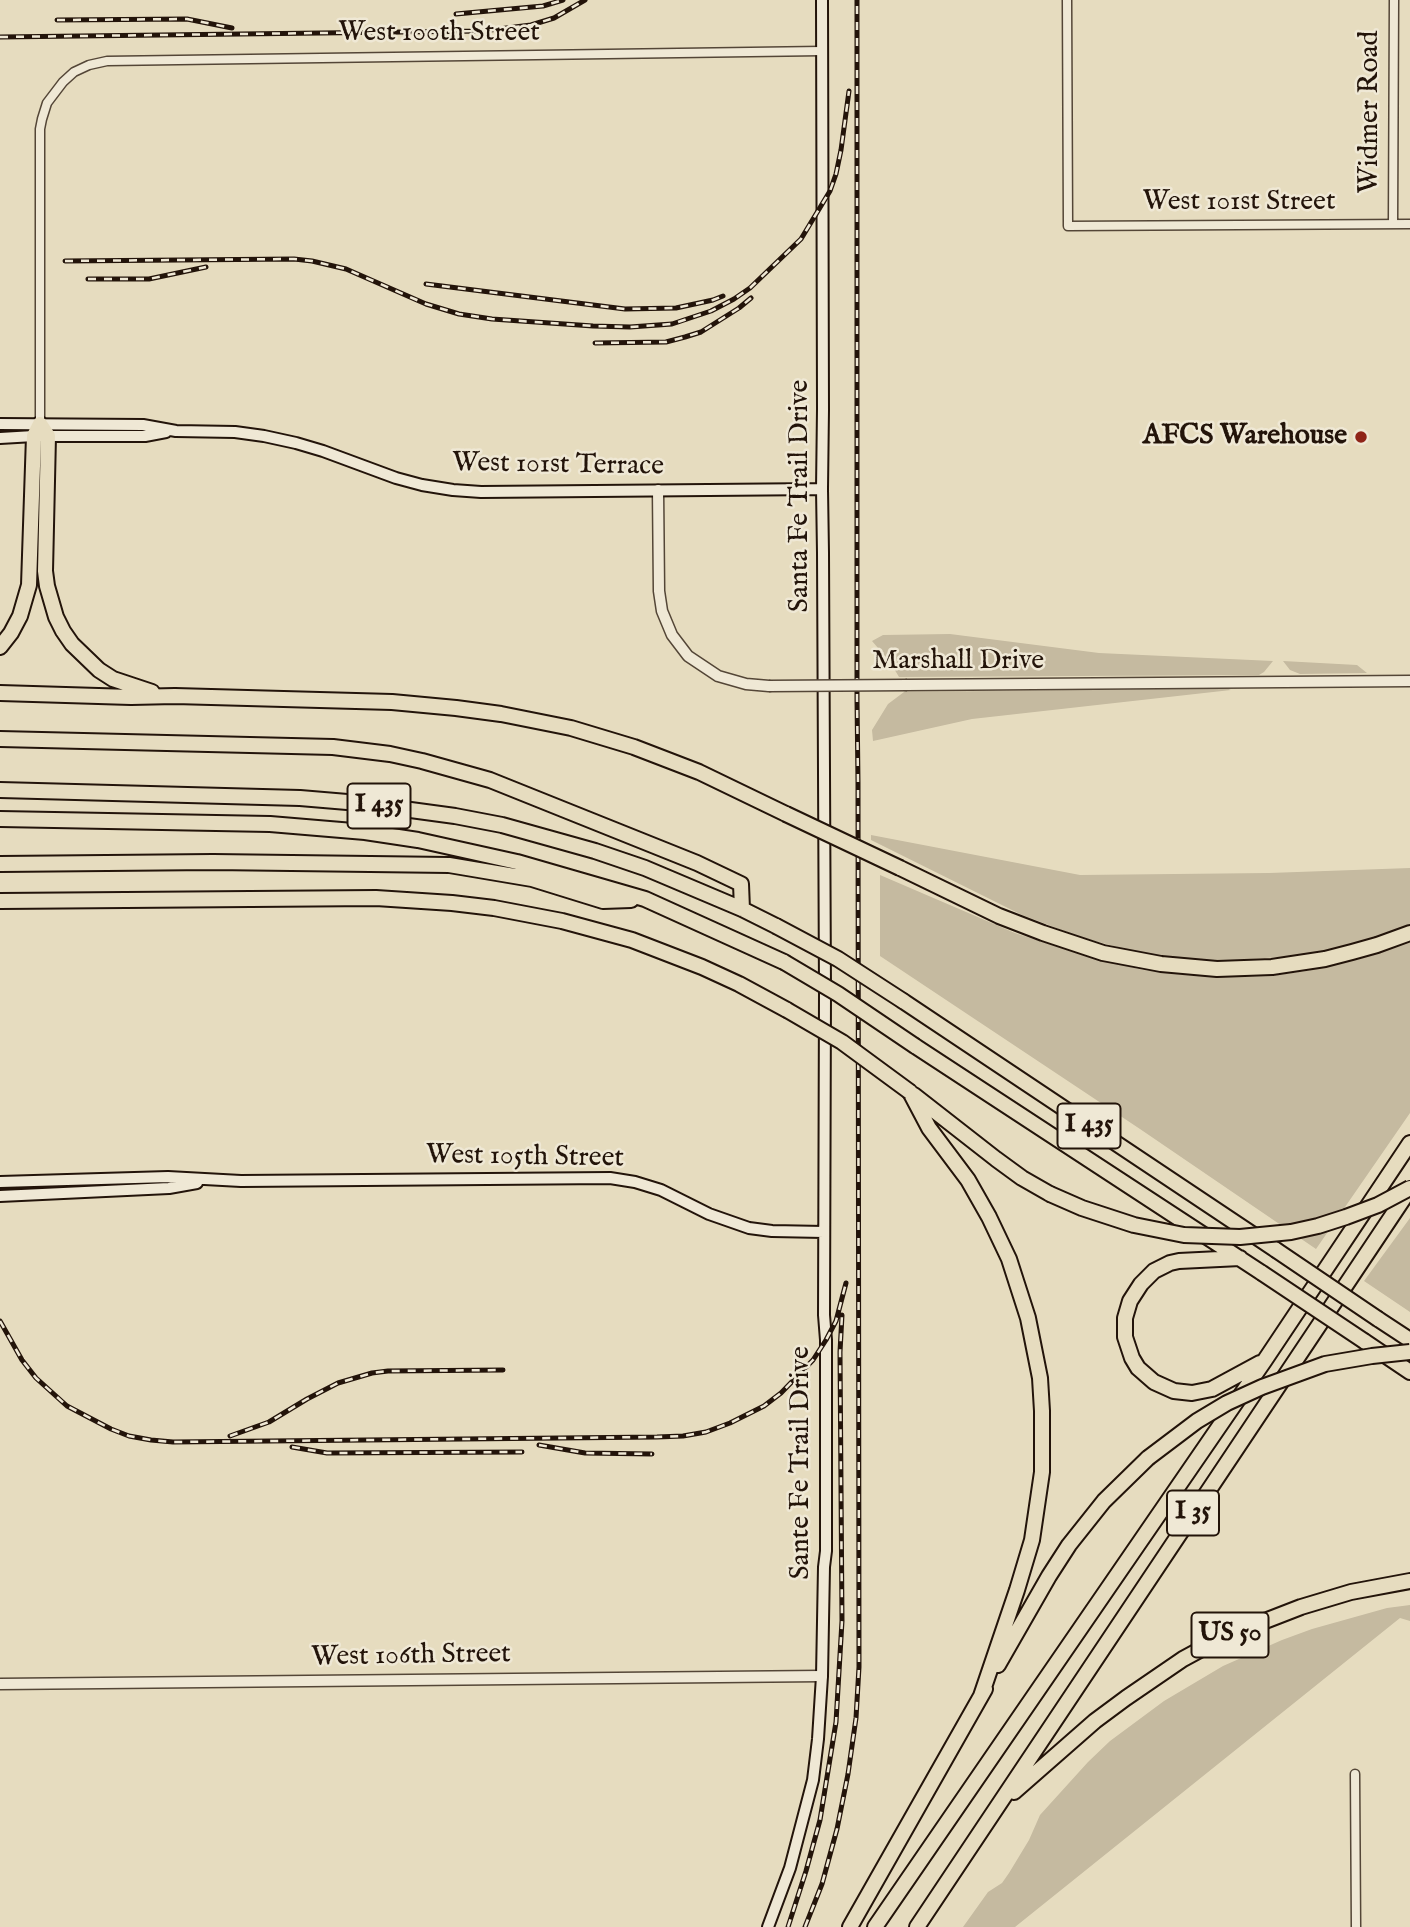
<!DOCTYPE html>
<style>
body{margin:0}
canvas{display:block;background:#e6dcbf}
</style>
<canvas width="1410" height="1927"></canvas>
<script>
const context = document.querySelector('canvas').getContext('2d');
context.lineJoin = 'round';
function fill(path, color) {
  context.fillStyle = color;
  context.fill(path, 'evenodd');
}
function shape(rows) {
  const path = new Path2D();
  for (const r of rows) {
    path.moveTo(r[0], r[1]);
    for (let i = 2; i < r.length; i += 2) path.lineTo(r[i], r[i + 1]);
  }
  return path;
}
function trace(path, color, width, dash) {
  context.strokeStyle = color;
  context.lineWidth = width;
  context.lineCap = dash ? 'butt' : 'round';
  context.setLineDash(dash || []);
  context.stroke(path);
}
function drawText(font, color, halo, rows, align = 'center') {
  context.font = font + ' "IM FELL English",serif';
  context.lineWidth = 5;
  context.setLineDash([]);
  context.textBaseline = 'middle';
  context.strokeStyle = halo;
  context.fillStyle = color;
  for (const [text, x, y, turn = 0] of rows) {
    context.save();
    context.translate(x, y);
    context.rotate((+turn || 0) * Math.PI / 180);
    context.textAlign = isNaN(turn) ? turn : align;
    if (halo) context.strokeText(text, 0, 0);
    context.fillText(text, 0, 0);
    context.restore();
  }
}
fill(shape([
 [950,634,1099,653,1273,661,1264,672,1259,675,899,677,890,662,872,641,883,635],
 [1283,661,1357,665,1367,673,1300,674,1290,670],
 [1226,688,1231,690,972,719,873,741,872,730,888,704,904,692],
 [871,835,1080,875,1269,873,1410,868,1410,925,1363,941,1325,951,1293,956,1223,961,1187,960,1152,956,1083,938,1022,915,871,840],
 [880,875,1015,933,1093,958,1143,970,1185,975,1231,977,1271,976,1306,971,1349,961,1410,941,1410,1113,1316,1249,1140,1129,880,956],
 [1410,1218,1410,1312,1364,1281],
 [1410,1605,1410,1621,1400,1618,1015,1927,963,1927,988,1892,1002,1883,1009,1873,1029,1840,1040,1815,1088,1762,1110,1741,1164,1701,1223,1666,1282,1640,1312,1629,1387,1608]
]), '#c5baa0');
const minor = shape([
 [1067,0,1068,226,1410,224],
 [1393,224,1394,0],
 [40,424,40,129,42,119,47,103,63,82,74,72,89,65,107,61,822,51],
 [1355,1774,1356,1927]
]);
const tertiary = shape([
 [658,490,659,591,662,611,672,635,688,656,718,676,746,684,769,686],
 [907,685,1410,681],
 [0,1684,822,1676]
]);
const secondary = shape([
 [0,424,143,425,176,431,235,432,264,436,296,443,323,451,396,478,422,485,453,490,481,492,822,489],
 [0,438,34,436,145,436,166,432],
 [0,1182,168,1177,241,1181,610,1178,635,1182,661,1190,709,1214,749,1228,772,1231,824,1232],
 [0,1196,169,1188,197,1183],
 [768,1927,790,1868,813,1780,818,1739,822,1676,824,1567,826,1551,826,1340,824,1315,825,992,823,553,822,489,823,409,822,0]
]);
const motorway = shape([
 [40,424,48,436,45,571,47,586,56,617,63,631,72,644,99,670,113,679,152,692],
 [0,647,11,633,20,616,29,585,34,436,40,424],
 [0,693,131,697,175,696,392,702,456,708,501,714,571,728,634,747,699,772,786,814],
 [0,739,333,747,390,754,422,761,490,780,697,863,741,884,742,909],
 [0,790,300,798,359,803,455,816,502,825,595,851,645,868,742,909,776,926],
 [0,819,270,824,365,832,418,840,517,862,645,899,784,962],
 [0,864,213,862,449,865,532,879,603,901,631,900],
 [900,868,999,916,1043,933,1103,953,1161,964,1217,969,1272,967,1325,959,1352,952,1377,945,1410,933],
 [0,901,376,898,452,903,494,908,562,921,632,940,702,967,739,984,787,1010],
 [903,1001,1276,1250],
 [915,1046,1262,1273],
 [910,1092,929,1128,968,1180,989,1217,1009,1259,1028,1318,1040,1378,1042,1411,1042,1472,1032,1540,1017,1590,981,1696],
 [914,1095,996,1159,1022,1178,1050,1194],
 [1240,1258,1179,1261,1170,1263,1154,1271,1141,1284,1130,1301,1125,1318,1125,1337,1132,1358,1138,1368,1154,1382,1174,1391,1192,1393,1212,1389,1260,1363],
 [1378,1319,1410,1340],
 [1364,1341,1410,1372],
 [998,1665,1049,1576,1069,1545,1104,1501,1148,1458],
 [1014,1792,1095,1721,1126,1698,1183,1659,1207,1646,1234,1633,1301,1607,1351,1592,1410,1581],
 [850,1927,985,1689],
 [875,1927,1265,1360,1410,1143],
 [917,1927,1410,1189]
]);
trace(minor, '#544637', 11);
trace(tertiary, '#544637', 13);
trace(secondary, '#23140a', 14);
trace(motorway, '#23140a', 18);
trace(minor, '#efe8d5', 8);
trace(tertiary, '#efe8d5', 10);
trace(secondary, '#efe8d5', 10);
trace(motorway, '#e6dcbf', 14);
const rail = shape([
 [456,14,543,6,563,0],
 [57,20,187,19,232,28],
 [0,37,482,31,531,25,554,18,585,0],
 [65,261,294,259,312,261,346,269,426,304,459,314,492,319,593,326,630,327,672,324,711,311,734,299,750,288,801,239,830,191,836,174,841,150,849,91],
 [88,279,149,279,206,267],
 [426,284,625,309,676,308,713,300,723,296],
 [595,343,666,342,685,337,701,332,739,308,751,298],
 [0,1321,22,1360,36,1378,67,1406,111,1429,129,1436,151,1440,173,1442,657,1437,683,1436,706,1432,730,1423,764,1406,781,1393,813,1360,826,1340,836,1321,846,1283],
 [230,1436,269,1422,307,1399,338,1383,372,1373,388,1371,503,1370],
 [539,1445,585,1453,652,1454],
 [292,1447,327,1453,522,1452],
 [788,1927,806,1871,820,1820,836,1722,842,1621,840,1352,842,1315],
 [805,1927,822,1884,837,1829,848,1774,856,1718,859,1667,858,783,857,699,857,0]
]);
trace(rail, '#23140a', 5);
trace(rail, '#efe8d5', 2.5, [8]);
const tertiaryBridge = shape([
 [769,686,907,685]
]);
const motorwayBridge = shape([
 [786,814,900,868],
 [776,926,838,959,903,1001],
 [784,962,838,994,915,1046],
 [787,1010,842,1042,910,1092],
 [1050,1194,1082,1208,1134,1225,1184,1235,1240,1237,1291,1232,1318,1226,1346,1217,1378,1205,1410,1188],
 [1276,1250,1378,1319],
 [1262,1273,1364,1341],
 [1148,1458,1197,1421,1227,1403,1262,1387,1325,1364,1372,1356,1410,1352]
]);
trace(tertiaryBridge, '#544637', 13, []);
trace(motorwayBridge, '#23140a', 18, []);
trace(tertiaryBridge, '#efe8d5', 10);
trace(motorwayBridge, '#e6dcbf', 14);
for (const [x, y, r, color] of [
 [1361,437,7,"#8f2418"]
]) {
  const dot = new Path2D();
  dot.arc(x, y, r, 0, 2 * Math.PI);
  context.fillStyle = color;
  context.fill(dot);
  trace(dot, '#efe8d5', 2.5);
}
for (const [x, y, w] of [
 [379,806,63],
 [1089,1126,63],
 [1193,1513,52],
 [1230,1635,77]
]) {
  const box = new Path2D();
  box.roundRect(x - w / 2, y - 22.5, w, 45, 5);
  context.fillStyle = '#efe8d5';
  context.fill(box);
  trace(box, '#23140a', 2);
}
drawText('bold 26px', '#23140a', null, [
 ["I 435",379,806],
 ["I 435",1089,1126],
 ["I 35",1193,1513],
 ["US 50",1230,1635]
]);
drawText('28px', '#23140a', '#efe8d5', [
 ["West 100th Street",439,34],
 ["Widmer Road",1371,112,-90],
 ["West 101st Street",1239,203],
 ["West 101st Terrace",558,466,1],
 ["Santa Fe Trail Drive",801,496,-90],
 ["Marshall Drive",958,662],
 ["West 105th Street",525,1158,1],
 ["Sante Fe Trail Drive",802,1463,-90],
 ["West 106th Street",411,1657,-1]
]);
drawText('bold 28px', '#23140a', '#efe8d5', [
 ["AFCS Warehouse",1347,437]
], 'right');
</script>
